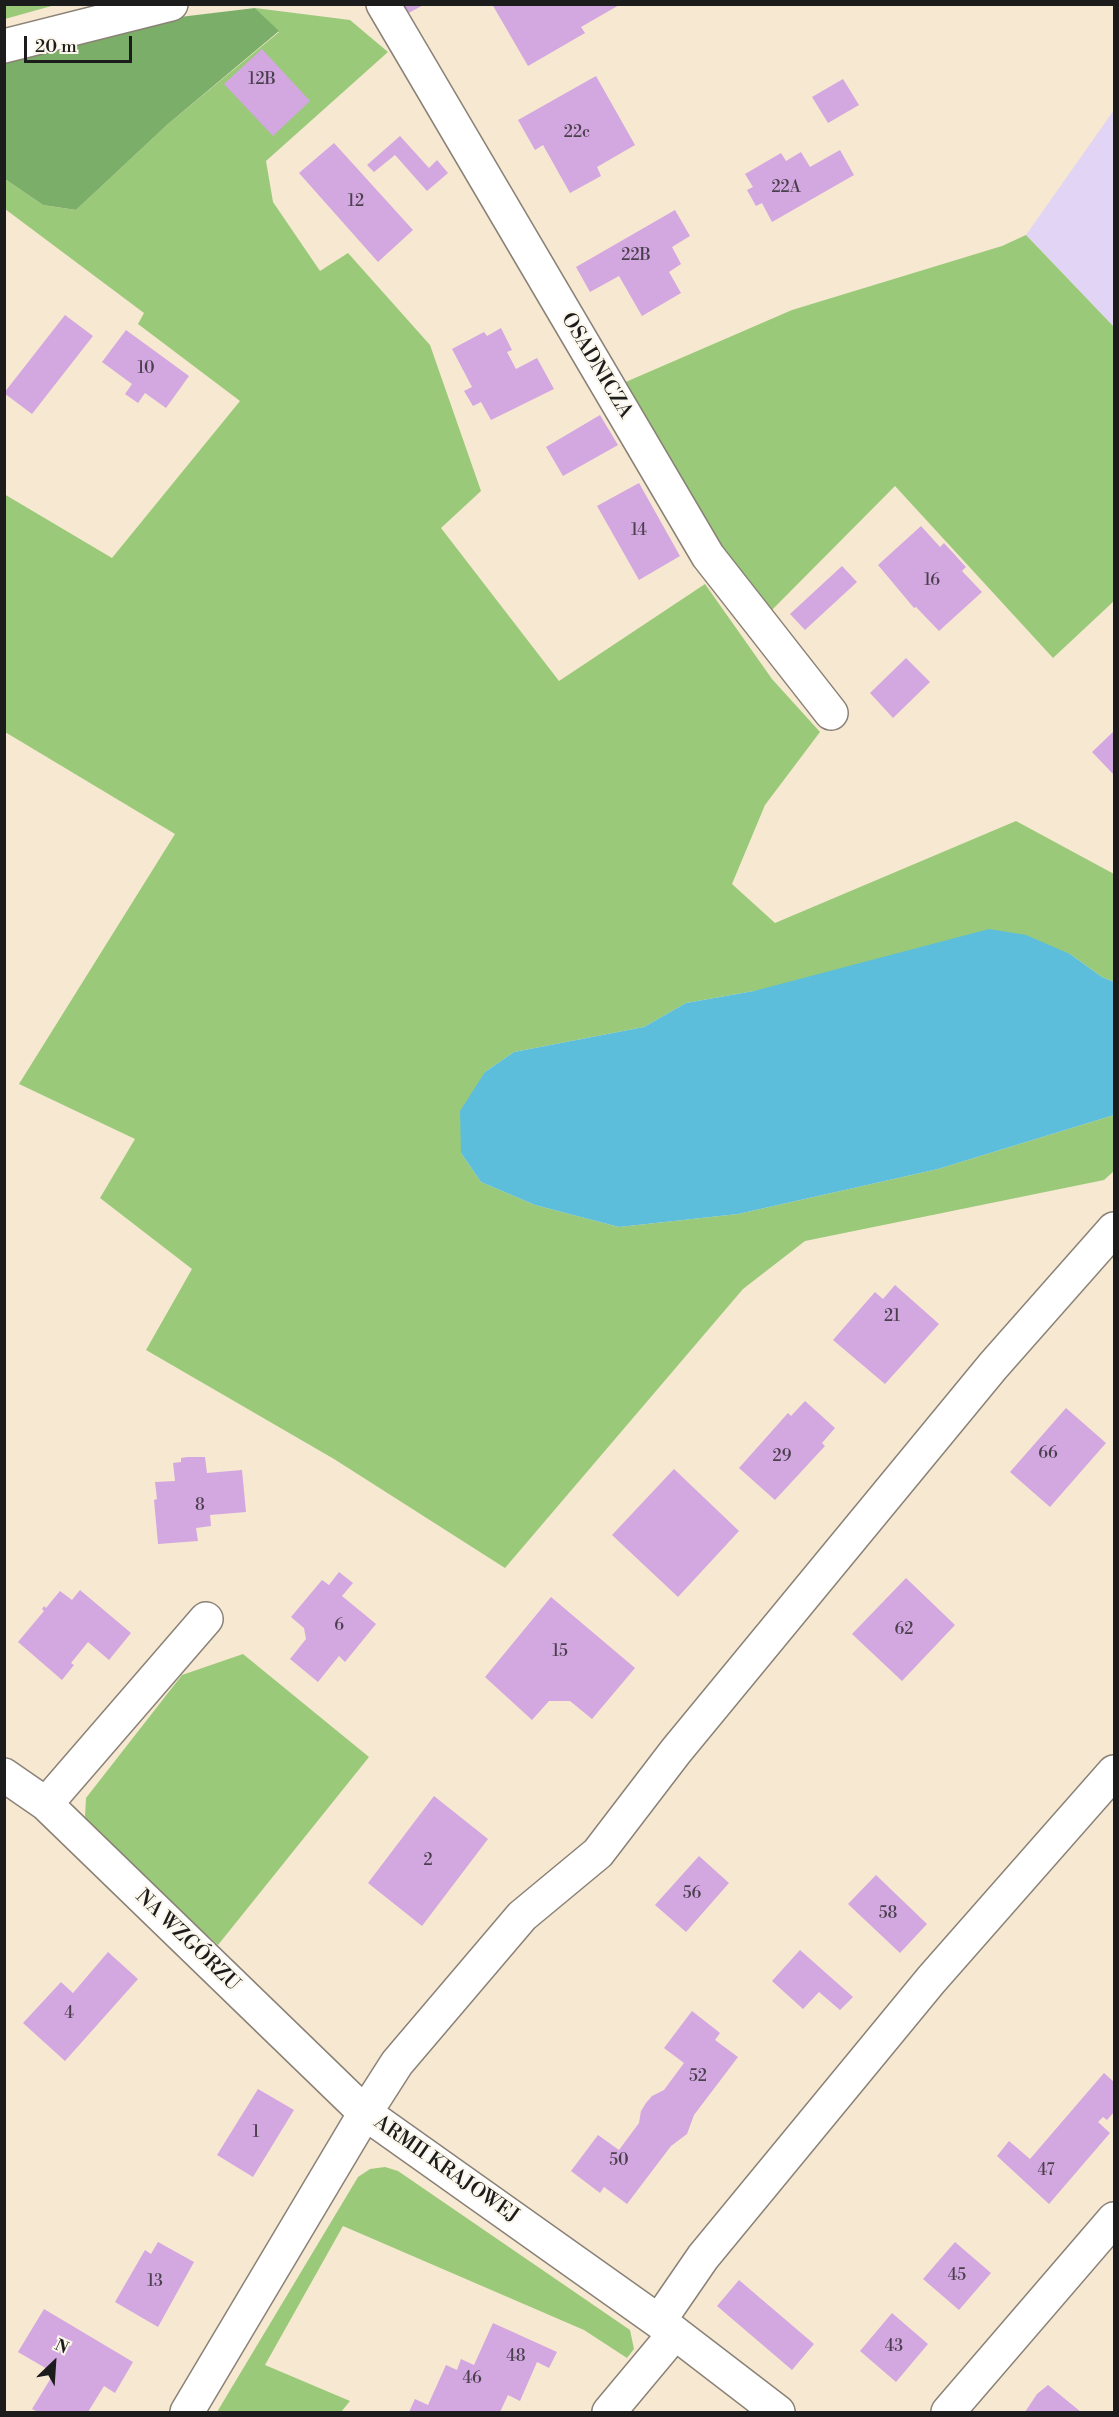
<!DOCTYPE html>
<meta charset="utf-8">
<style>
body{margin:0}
#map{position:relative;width:1119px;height:2417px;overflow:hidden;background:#f7e8d2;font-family:"Libre Bodoni",serif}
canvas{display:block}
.frame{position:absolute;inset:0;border:6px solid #1c1c1c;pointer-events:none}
.north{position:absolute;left:24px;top:2333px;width:60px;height:60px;-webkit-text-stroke:4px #fbf7ec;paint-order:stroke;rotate:25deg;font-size:16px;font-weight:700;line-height:24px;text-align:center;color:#1c1c1c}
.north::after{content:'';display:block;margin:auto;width:21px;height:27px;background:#1c1c1c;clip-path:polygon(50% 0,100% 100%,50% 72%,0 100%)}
.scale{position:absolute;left:24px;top:36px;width:108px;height:27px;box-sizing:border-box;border:3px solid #1c1c1c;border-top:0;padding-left:8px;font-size:18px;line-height:21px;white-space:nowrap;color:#1c1c1c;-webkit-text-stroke:4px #fbf7ec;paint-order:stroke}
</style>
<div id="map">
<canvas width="1119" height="2417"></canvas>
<div class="frame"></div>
<div class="north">N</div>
<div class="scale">20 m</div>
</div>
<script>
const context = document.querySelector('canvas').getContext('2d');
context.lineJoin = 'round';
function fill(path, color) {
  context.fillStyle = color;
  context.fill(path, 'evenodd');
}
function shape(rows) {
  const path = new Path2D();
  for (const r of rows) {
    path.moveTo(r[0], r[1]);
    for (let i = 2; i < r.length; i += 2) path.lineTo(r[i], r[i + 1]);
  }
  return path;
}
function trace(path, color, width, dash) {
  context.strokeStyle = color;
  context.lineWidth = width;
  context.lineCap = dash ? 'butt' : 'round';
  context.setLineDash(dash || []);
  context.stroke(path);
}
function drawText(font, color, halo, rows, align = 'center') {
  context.font = font + ' "Libre Bodoni",serif';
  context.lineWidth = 4.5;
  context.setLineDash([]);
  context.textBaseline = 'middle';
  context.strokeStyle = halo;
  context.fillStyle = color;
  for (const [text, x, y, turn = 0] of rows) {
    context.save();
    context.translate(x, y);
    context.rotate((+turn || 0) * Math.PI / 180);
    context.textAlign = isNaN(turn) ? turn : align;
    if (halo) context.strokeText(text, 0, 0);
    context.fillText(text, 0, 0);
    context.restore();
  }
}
fill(shape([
 [1114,110,1114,327,1026,235]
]), '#e1d4f4');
fill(shape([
 [5,4,55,4,55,5,5,19],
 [255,8,350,20,388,52,266,161,273,202,320,271,348,253,430,345,481,491,441,528,559,681,705,584,772,679,820,732,765,805,732,884,775,923,1016,821,1114,874,1114,982,1102,977,1070,954,754,991,686,1003,644,1027,514,1052,485,1072,461,1153,481,1182,535,1205,619,1227,738,1214,938,1169,1114,1115,1114,1171,1104,1180,805,1241,743,1289,505,1568,334,1459,146,1350,192,1269,100,1198,135,1139,19,1084,175,834,5,732,4,494,112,558,240,401,138,324,144,313,5,209,5,179,43,205,76,210,168,124,279,32],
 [1026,235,1114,327,1114,601,1053,658,895,486,761,621,621,384,792,310,1002,246],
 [243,1654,369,1757,218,1945,95,1836,85,1817,86,1798,182,1675],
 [385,2167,398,2171,630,2330,634,2349,627,2358,584,2330,343,2226,265,2365,350,2401,341,2412,217,2412,358,2177,370,2169]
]), '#9aca79');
fill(shape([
 [255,8,279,31,168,124,76,210,43,205,5,179,4,58,163,19]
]), '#7bae69');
fill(shape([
 [989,929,1026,935,1070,954,1102,977,1114,982,1114,1115,938,1169,738,1214,619,1227,535,1205,481,1182,461,1153,460,1111,485,1072,514,1052,644,1027,686,1003,754,991]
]), '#5cbeda');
fill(shape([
 [402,4,425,4,407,14],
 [492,4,530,6,621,4,581,27,585,33,528,66],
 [262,49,310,101,273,136,224,84],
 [596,76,635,145,597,167,601,176,570,193,543,145,535,150,518,120],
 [843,79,859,105,828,123,812,97],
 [400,136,429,168,437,160,448,173,427,191,395,155,374,172,367,165],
 [334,143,413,230,378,262,299,173],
 [840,150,854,175,772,222,762,203,756,206,747,190,753,187,745,174,781,153,786,161,801,152,810,167],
 [675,210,690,236,672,247,681,264,669,272,681,293,642,316,619,276,590,292,576,267],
 [65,315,93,336,32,414,4,393],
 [501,328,512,350,507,352,516,369,537,358,554,389,491,420,481,402,473,406,464,391,472,387,452,349,484,332,487,336],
 [126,330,189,376,166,408,145,393,138,403,125,394,132,384,102,362],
 [600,415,618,445,563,476,546,447],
 [639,483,680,556,639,580,597,506],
 [921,526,940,547,944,543,966,567,962,571,982,592,939,631,916,607,914,608,878,565],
 [842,566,857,582,805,630,790,614],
 [906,658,930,682,893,718,870,693],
 [1114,731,1114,775,1092,752],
 [895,1285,939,1324,885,1384,833,1340,875,1292,883,1299],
 [805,1401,835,1428,822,1443,825,1446,775,1500,739,1468,788,1413,791,1416],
 [1066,1408,1106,1443,1050,1507,1010,1472],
 [187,1457,205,1457,207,1473,242,1470,246,1512,210,1515,211,1526,196,1528,198,1541,158,1544,154,1500,157,1499,155,1482,175,1481,173,1463,181,1462,181,1458],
 [674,1469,739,1531,678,1597,612,1535],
 [339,1572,353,1583,342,1596,376,1624,345,1662,339,1656,318,1682,290,1659,306,1639,304,1628,291,1617,322,1580,329,1585],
 [906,1578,955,1625,902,1681,852,1634],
 [80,1590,131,1633,109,1660,88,1642,71,1663,74,1665,62,1680,18,1642,44,1611,42,1609,44,1606,46,1608,60,1591,72,1600],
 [551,1597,635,1668,592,1719,570,1701,549,1701,532,1720,485,1677],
 [434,1796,488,1839,422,1926,368,1883],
 [699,1856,729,1883,686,1932,655,1905],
 [876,1875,927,1924,900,1953,848,1904],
 [800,1950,853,1997,840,2010,819,1992,803,2009,772,1981],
 [108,1952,138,1979,65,2061,23,2023,61,1982,73,1993],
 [692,2011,720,2033,715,2040,738,2057,694,2115,687,2134,671,2146,627,2204,604,2187,600,2193,571,2171,598,2135,619,2150,639,2123,641,2111,646,2103,652,2096,664,2090,684,2063,664,2048],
 [1104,2073,1114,2082,1114,2112,1107,2120,1103,2117,1098,2122,1110,2133,1049,2204,997,2156,1009,2141,1030,2159],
 [258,2089,294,2110,253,2177,217,2155],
 [158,2242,194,2262,158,2327,115,2302,145,2250,151,2254],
 [955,2242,991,2273,959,2310,923,2279],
 [739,2280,814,2344,792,2370,717,2306],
 [44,2309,133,2362,115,2393,104,2386,88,2412,38,2412,32,2409,54,2373,18,2352],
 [892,2313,928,2344,896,2382,860,2351],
 [493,2323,557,2352,549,2368,537,2362,520,2401,508,2395,500,2412,409,2412,415,2399,428,2405,446,2365,457,2370,461,2359,474,2365],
 [1048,2385,1081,2412,1025,2412,1037,2394]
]), '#d3a7e0');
const minor = shape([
 [383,4,708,556,831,713],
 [4,46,171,4],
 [4,1775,46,1804,365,2113,675,2333,778,2412],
 [46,1804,206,1619],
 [659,2321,703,2257,931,1980,1114,1772],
 [187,2412,365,2113,397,2063,522,1916,598,1853,676,1751,993,1366,1114,1229],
 [609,2412,675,2333],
 [948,2412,1114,2219]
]);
trace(minor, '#8a8277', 36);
trace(minor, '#fff', 33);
drawText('16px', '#4a3f4d', null, [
 ["12B",262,80],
 ["22c",577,133],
 ["22A",786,188],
 ["12",356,202],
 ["22B",636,256],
 ["10",146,369],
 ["14",639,531],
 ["16",932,581],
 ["21",892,1317],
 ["66",1048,1454],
 ["29",782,1457],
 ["8",200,1506],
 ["6",339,1626],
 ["62",904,1630],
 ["15",560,1652],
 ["2",428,1861],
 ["56",692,1894],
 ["58",888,1914],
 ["4",69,2014],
 ["52",698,2077],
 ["1",256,2133],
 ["50",619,2161],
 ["47",1046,2171],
 ["45",957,2276],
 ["13",155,2282],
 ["43",894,2347],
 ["48",516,2357],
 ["46",472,2379]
]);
drawText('20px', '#1c1c1c', '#fbf7ec', [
 ["OSADNICZA",596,366,59],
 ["NA WZGÓRZU",187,1941,44],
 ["ARMII KRAJOWEJ",446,2170,35]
]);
</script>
